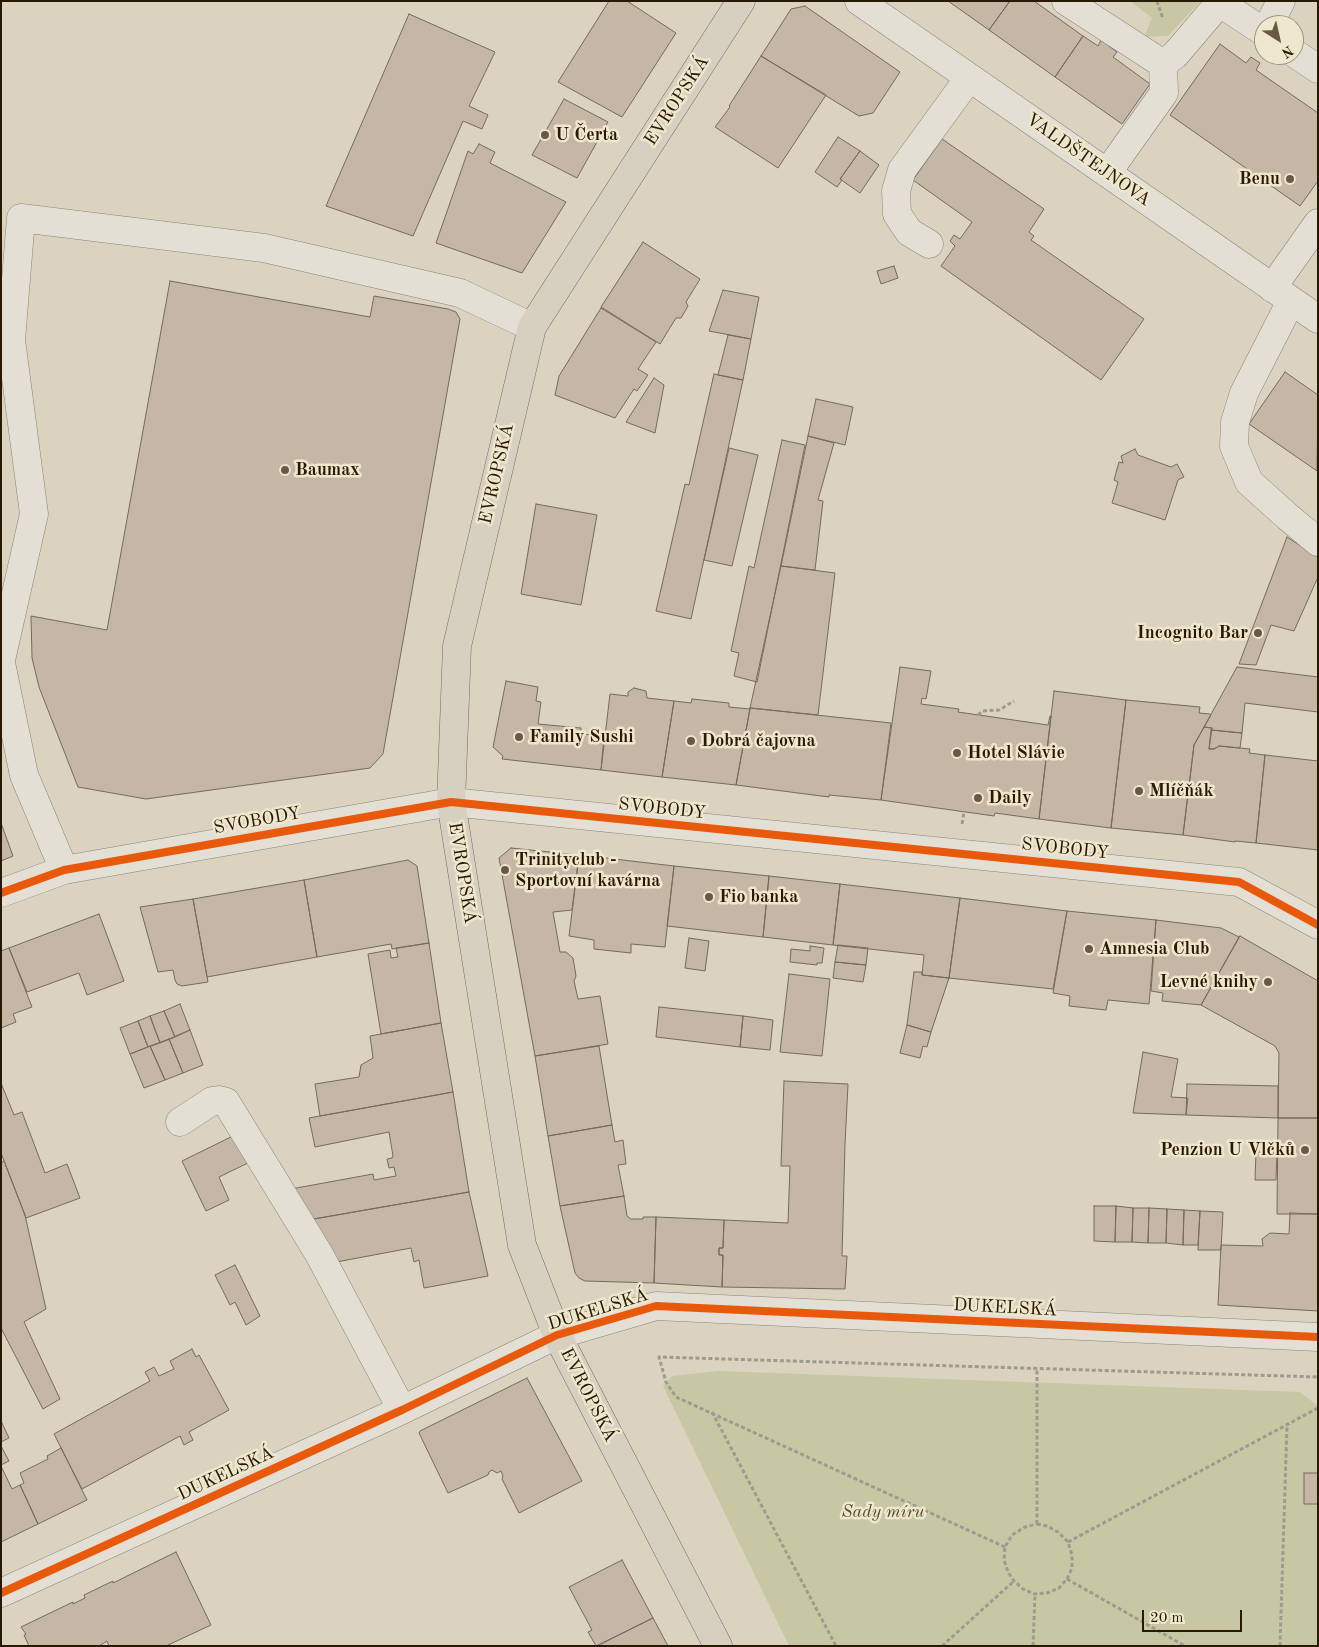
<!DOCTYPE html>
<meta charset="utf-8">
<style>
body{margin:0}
#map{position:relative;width:1319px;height:1647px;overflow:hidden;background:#dbd3bf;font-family:"Old Standard TT",serif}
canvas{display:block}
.frame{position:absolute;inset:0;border:2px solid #281902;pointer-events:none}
.north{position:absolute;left:1254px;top:15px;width:50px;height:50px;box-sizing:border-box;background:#efe6ce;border:1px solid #9f947c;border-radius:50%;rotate:145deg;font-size:14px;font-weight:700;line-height:20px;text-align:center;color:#281902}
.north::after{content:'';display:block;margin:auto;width:18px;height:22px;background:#675a44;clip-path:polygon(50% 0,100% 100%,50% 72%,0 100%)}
.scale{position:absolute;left:1142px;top:1610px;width:100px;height:22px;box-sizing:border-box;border:2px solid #281902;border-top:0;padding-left:6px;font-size:15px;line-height:18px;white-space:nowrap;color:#281902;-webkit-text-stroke:4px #efe6ce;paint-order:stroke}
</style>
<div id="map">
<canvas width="1319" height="1647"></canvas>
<div class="frame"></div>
<div class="north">N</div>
<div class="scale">20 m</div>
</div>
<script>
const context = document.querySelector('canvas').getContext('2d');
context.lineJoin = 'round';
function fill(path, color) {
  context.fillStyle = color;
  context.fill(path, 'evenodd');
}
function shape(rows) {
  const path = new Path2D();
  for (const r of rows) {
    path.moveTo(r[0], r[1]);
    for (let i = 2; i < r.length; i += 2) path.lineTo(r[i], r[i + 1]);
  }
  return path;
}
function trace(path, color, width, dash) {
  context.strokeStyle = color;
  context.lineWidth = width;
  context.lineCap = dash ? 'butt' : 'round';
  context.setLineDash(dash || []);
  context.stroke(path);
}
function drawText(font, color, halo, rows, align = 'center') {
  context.font = font + ' "Old Standard TT",serif';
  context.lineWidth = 5;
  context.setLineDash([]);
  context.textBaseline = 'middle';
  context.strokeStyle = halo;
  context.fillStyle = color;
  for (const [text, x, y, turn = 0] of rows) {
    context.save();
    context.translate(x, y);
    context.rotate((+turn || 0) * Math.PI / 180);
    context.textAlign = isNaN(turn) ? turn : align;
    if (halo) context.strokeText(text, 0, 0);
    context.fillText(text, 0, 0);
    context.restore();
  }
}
fill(shape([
 [1130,1,1197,1,1199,3,1168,36,1144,37,1152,18],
 [719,1371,1300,1392,1318,1406,1318,1646,789,1646,663,1386,672,1376]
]), '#c7c8a3');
const building = shape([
 [609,1,627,1,676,33,622,117,558,82,609,1],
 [948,1,1010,1,989,30,948,1],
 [1010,1,1034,1,1083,36,1055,77,989,30,1010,1],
 [805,6,900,72,873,113,859,116,761,56,791,9,805,6],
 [409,14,495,52,469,106,488,115,482,129,463,121,413,236,326,206,409,14],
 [1083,36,1098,46,1101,40,1117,52,1113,57,1150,84,1122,124,1055,77,1083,36],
 [1220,44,1246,63,1251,57,1260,63,1256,70,1318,113,1318,181,1300,206,1170,115,1220,44],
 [761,56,826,95,778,168,715,127,730,107,729,106,761,56],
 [564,99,608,122,577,178,532,155,564,99],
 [838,137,860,151,840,179,842,180,837,187,815,172,838,137],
 [942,139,1044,209,1029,232,1034,236,1031,240,1144,319,1101,380,941,266,955,246,950,241,954,235,960,239,972,222,913,180,942,139],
 [479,144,495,152,490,163,566,202,522,273,436,243,468,151,473,154,479,144],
 [860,151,879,165,860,193,840,179,860,151],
 [643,242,700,279,686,302,688,306,681,318,676,318,660,344,601,307,643,242],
 [894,266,898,278,881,284,877,271,894,266],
 [170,281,370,317,374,296,448,309,456,312,460,319,383,754,370,768,146,799,78,787,39,687,32,658,31,616,107,630,170,281],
 [723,290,759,297,751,339,709,331,723,290],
 [601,308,656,342,638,369,648,375,637,391,634,389,615,418,555,395,559,376,601,308],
 [728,335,751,339,743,380,718,375,728,335],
 [1285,372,1318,395,1317,471,1249,424,1285,372],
 [714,374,743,380,691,619,656,611,685,484,689,485,714,374],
 [654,378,664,385,655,433,626,422,654,378],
 [816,399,853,407,845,445,808,436,816,399],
 [808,436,834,443,818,500,823,501,815,570,781,566,808,436],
 [782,440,805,445,757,682,734,676,739,653,731,651,749,566,754,568,782,440],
 [729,448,758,455,732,566,704,560,729,448],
 [1135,449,1138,455,1171,467,1177,464,1184,477,1178,480,1165,520,1112,503,1118,482,1114,480,1119,462,1123,463,1121,456,1135,449],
 [536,504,597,515,581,605,521,594,536,504],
 [1287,537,1318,557,1318,577,1294,631,1271,625,1256,665,1239,664,1287,537],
 [781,566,835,573,818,715,750,708,781,566],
 [900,667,931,671,926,699,922,698,921,704,959,709,958,712,1048,725,1050,716,1051,716,1039,819,995,813,994,816,881,800,900,667],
 [1237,667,1318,677,1318,712,1245,703,1242,733,1211,730,1212,728,1204,727,1237,667],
 [506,681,538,687,536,701,541,702,538,724,581,728,581,734,604,736,601,770,502,759,503,756,493,747,506,681],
 [634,688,646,691,647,698,674,701,662,777,601,770,610,694,628,696,628,692,634,688],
 [1054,691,1126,700,1111,828,1039,819,1054,691],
 [692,699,729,703,729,707,750,709,736,785,662,777,674,701,691,703,692,699],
 [1126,700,1200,707,1199,713,1210,714,1211,715,1194,745,1183,835,1111,828,1126,700],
 [750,708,891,723,881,800,829,795,829,797,736,785,750,708],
 [1204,727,1212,728,1209,749,1214,749,1219,746,1250,749,1249,753,1265,755,1256,843,1235,841,1235,842,1183,835,1194,745,1204,727],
 [1211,730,1242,733,1240,748,1219,746,1214,749,1209,749,1211,730],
 [1265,755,1318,761,1318,850,1256,843,1265,755],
 [1,823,13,856,1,861,1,823],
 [511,848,579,855,572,910,553,912,560,952,566,952,573,958,576,976,574,981,578,999,600,996,608,1044,535,1056,499,858,511,848],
 [580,855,674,866,665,947,631,944,631,953,594,949,594,940,569,936,579,856,580,855],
 [408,860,417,866,429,943,392,949,391,944,317,957,304,880,408,860],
 [674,866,769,876,763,937,667,926,674,866],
 [769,876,840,884,833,945,763,937,769,876],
 [304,880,317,957,207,977,193,899,304,880],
 [840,884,960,898,949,978,922,975,924,955,833,945,840,884],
 [960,898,1067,911,1053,989,949,978,960,898],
 [193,899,208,982,182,986,177,984,175,980,173,970,158,972,140,907,193,899],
 [1067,911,1156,920,1149,1004,1108,1000,1106,1010,1069,1006,1070,996,1053,993,1067,911],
 [99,914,124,981,87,995,79,973,27,992,9,948,99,914],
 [1156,920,1221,928,1239,937,1201,1005,1162,1001,1163,993,1151,991,1156,920],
 [1240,936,1318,981,1318,1118,1278,1118,1279,1053,1275,1046,1201,1005,1240,936],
 [689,938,709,941,705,971,685,968,689,938],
 [429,943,441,1023,381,1034,368,954,390,950,391,958,398,957,396,948,429,943],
 [838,945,868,948,866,965,835,962,838,945],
 [810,946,824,948,822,963,817,963,817,965,790,962,791,949,810,951,810,946],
 [9,948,32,1007,13,1014,16,1022,1,1028,1,951,9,948],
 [835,962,866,965,863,982,833,978,835,962],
 [914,972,922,972,922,975,949,978,931,1032,907,1025,914,972],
 [789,974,830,979,822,1056,780,1052,789,974],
 [180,1004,190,1030,175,1037,164,1011,180,1004],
 [659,1007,743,1016,740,1047,656,1037,659,1007],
 [164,1011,175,1037,160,1043,150,1016,164,1011],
 [150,1016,160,1043,148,1047,138,1021,150,1016],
 [743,1016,773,1020,770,1050,740,1047,743,1016],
 [138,1021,148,1047,130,1054,120,1028,138,1021],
 [441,1023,453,1092,320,1116,315,1084,359,1077,361,1065,373,1058,370,1036,441,1023],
 [907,1025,931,1032,927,1047,923,1046,920,1058,900,1053,907,1025],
 [190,1030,203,1065,183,1073,169,1039,190,1030],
 [169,1039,183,1073,165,1080,150,1046,169,1039],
 [150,1046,165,1080,144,1088,130,1054,150,1046],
 [599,1046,612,1125,548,1136,535,1056,599,1046],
 [1143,1052,1178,1059,1171,1097,1188,1098,1186,1115,1133,1113,1143,1052],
 [784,1081,848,1084,845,1144,842,1256,847,1256,845,1289,722,1287,723,1255,719,1255,719,1248,723,1248,724,1220,788,1223,790,1166,781,1166,784,1081],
 [1,1083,14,1115,22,1112,45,1173,67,1164,80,1198,26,1218,1,1153,1,1083],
 [1187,1084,1278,1086,1278,1118,1186,1115,1187,1084],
 [453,1092,469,1192,308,1220,291,1189,373,1174,374,1180,396,1176,394,1167,389,1168,387,1159,392,1158,393,1156,389,1132,315,1147,309,1118,453,1092],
 [1278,1118,1318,1118,1318,1214,1277,1214,1278,1118],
 [612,1125,615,1142,623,1140,626,1164,618,1165,624,1196,560,1206,548,1136,612,1125],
 [237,1134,252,1161,219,1177,229,1200,206,1211,182,1161,237,1134],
 [1256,1152,1277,1152,1276,1180,1255,1180,1256,1152],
 [4,1161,25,1215,46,1309,24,1322,60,1399,43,1409,1,1328,1,1163,4,1161],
 [469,1192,488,1276,424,1288,419,1260,414,1262,411,1248,331,1263,308,1220,469,1192],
 [624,1196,627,1216,631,1219,643,1219,643,1217,656,1217,654,1283,585,1281,579,1278,575,1273,560,1206,624,1196],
 [1094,1206,1116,1206,1115,1242,1094,1241,1094,1206],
 [1116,1206,1133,1208,1132,1242,1115,1242,1116,1206],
 [1133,1208,1149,1208,1148,1243,1132,1242,1133,1208],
 [1149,1208,1167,1209,1166,1243,1148,1243,1149,1208],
 [1167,1209,1184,1210,1183,1245,1166,1243,1167,1209],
 [1184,1210,1200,1211,1198,1245,1183,1245,1184,1210],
 [1200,1211,1223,1212,1221,1250,1198,1250,1200,1211],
 [1290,1213,1318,1214,1318,1311,1218,1305,1221,1245,1263,1246,1262,1239,1270,1233,1289,1234,1290,1213],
 [656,1217,724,1220,723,1248,719,1248,719,1255,723,1255,722,1287,654,1283,656,1217],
 [235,1265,260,1316,246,1325,235,1302,230,1305,215,1275,235,1265],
 [192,1349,196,1357,199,1355,229,1410,189,1432,193,1440,184,1445,180,1436,82,1489,54,1434,150,1381,145,1372,154,1367,159,1376,174,1369,170,1361,192,1349],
 [527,1378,582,1481,519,1513,502,1479,503,1476,501,1471,497,1473,492,1470,489,1472,488,1475,448,1493,419,1433,420,1431,527,1378],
 [1,1421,9,1438,1,1442,1,1421],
 [1,1446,9,1461,1,1465,1,1446],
 [61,1448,87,1500,38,1524,20,1485,24,1483,20,1473,48,1459,47,1456,61,1448],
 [1,1466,12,1489,20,1485,38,1524,1,1542,1,1466],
 [1304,1473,1318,1473,1318,1504,1304,1504,1304,1473],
 [176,1552,211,1625,166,1646,109,1646,107,1641,99,1646,29,1646,24,1635,26,1634,21,1627,73,1602,73,1604,85,1598,84,1595,113,1581,113,1583,176,1552],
 [622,1560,653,1618,596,1646,588,1632,592,1630,569,1587,622,1560],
 [653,1618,668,1646,602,1646,601,1644,653,1618]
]);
fill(building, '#c6b6a6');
trace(building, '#726b5e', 1);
const minor = shape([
 [859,1,1318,319],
 [1066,1,1163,64,1175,55,1221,1],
 [1220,3,1264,32],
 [1269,25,1281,1],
 [1294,53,1318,69],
 [1107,173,1164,93,1163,64],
 [929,244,909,232,897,214,896,191,902,170,969,78],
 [1272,288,1318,223],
 [1291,301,1244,393,1235,422,1234,446,1249,482,1288,517,1318,542],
 [1,660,34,514,11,340,21,218,264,248,460,293,532,327],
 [1,663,24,775,64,870],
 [1,893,64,870,451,802,1239,882,1318,925],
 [180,1122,212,1101,219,1100,226,1102,319,1254,402,1410],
 [1,1593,402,1410,557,1335,656,1306,1318,1337]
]);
const major = shape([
 [718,1646,557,1335,522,1245,451,802,457,646,532,327,741,1]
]);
trace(minor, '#8b8577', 29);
trace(major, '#726b5e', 29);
trace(shape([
 [1157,1,1163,19],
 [978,715,983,711,999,710,1014,701],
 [962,824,964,812],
 [712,1412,836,1646],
 [1037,1524,1047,1526,1058,1532,1068,1542,1072,1555,1072,1568,1067,1579,1059,1588,1047,1593,1035,1594,1023,1589,1014,1581,1008,1572,1004,1560,1005,1547,1012,1535,1025,1527,1037,1524],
 [1037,1524,1037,1368],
 [1068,1542,1318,1408],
 [1005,1547,676,1397,666,1382,659,1357,1318,1377],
 [1067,1579,1185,1646],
 [942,1646,1014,1581],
 [1033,1646,1035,1594],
 [1280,1646,1287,1425]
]), '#9f9a8f', 3, [4, 2.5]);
trace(minor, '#e3dfd5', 28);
trace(major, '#d7d0c0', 28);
trace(shape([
 [1,893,64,870,451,802,1239,882,1318,925],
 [1,1593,402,1410,557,1335,656,1306,1318,1337]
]), '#e8590c', 8);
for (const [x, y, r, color] of [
 [545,135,5,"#675a44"],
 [1290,179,5,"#675a44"],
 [285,470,5,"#675a44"],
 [1258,633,5,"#675a44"],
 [519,737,5,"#675a44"],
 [691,741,5,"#675a44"],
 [957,753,5,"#675a44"],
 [1139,791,5,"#675a44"],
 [978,798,5,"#675a44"],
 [505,870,5,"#675a44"],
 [709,897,5,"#675a44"],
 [1089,949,5,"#675a44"],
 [1268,982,5,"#675a44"],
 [1305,1150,5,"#675a44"]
]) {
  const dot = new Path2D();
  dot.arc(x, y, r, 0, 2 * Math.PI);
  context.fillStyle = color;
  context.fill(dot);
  trace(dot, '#efe6ce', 2);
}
drawText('18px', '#281902', '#efe6ce', [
 ["EVROPSKÁ",677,101,-57],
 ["VALDŠTEJNOVA",1088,160,35],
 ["EVROPSKÁ",497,474,-77],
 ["SVOBODY",662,809,6],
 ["SVOBODY",257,821,-10],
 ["SVOBODY",1065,849,6],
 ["EVROPSKÁ",462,873,81],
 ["DUKELSKÁ",1005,1308,3],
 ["DUKELSKÁ",598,1310,-17],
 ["EVROPSKÁ",588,1395,63],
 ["DUKELSKÁ",226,1474,-25]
]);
drawText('bold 18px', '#281902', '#efe6ce', [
 ["U Čerta",555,135],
 ["Benu",1280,179,"right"],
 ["Baumax",295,470],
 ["Incognito Bar",1248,633,"right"],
 ["Family Sushi",529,737],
 ["Dobrá čajovna",701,741],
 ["Hotel Slávie",967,753],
 ["Mlíčňák",1149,791],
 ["Daily",988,798],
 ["Trinityclub -",515,860],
 ["Sportovní kavárna",515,881],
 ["Fio banka",719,897],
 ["Amnesia Club",1099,949],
 ["Levné knihy",1258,982,"right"],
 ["Penzion U Vlčků",1295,1150,"right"]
], 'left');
drawText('italic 18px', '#534b2b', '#efe6ce', [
 ["Sady míru",883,1512]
]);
</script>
